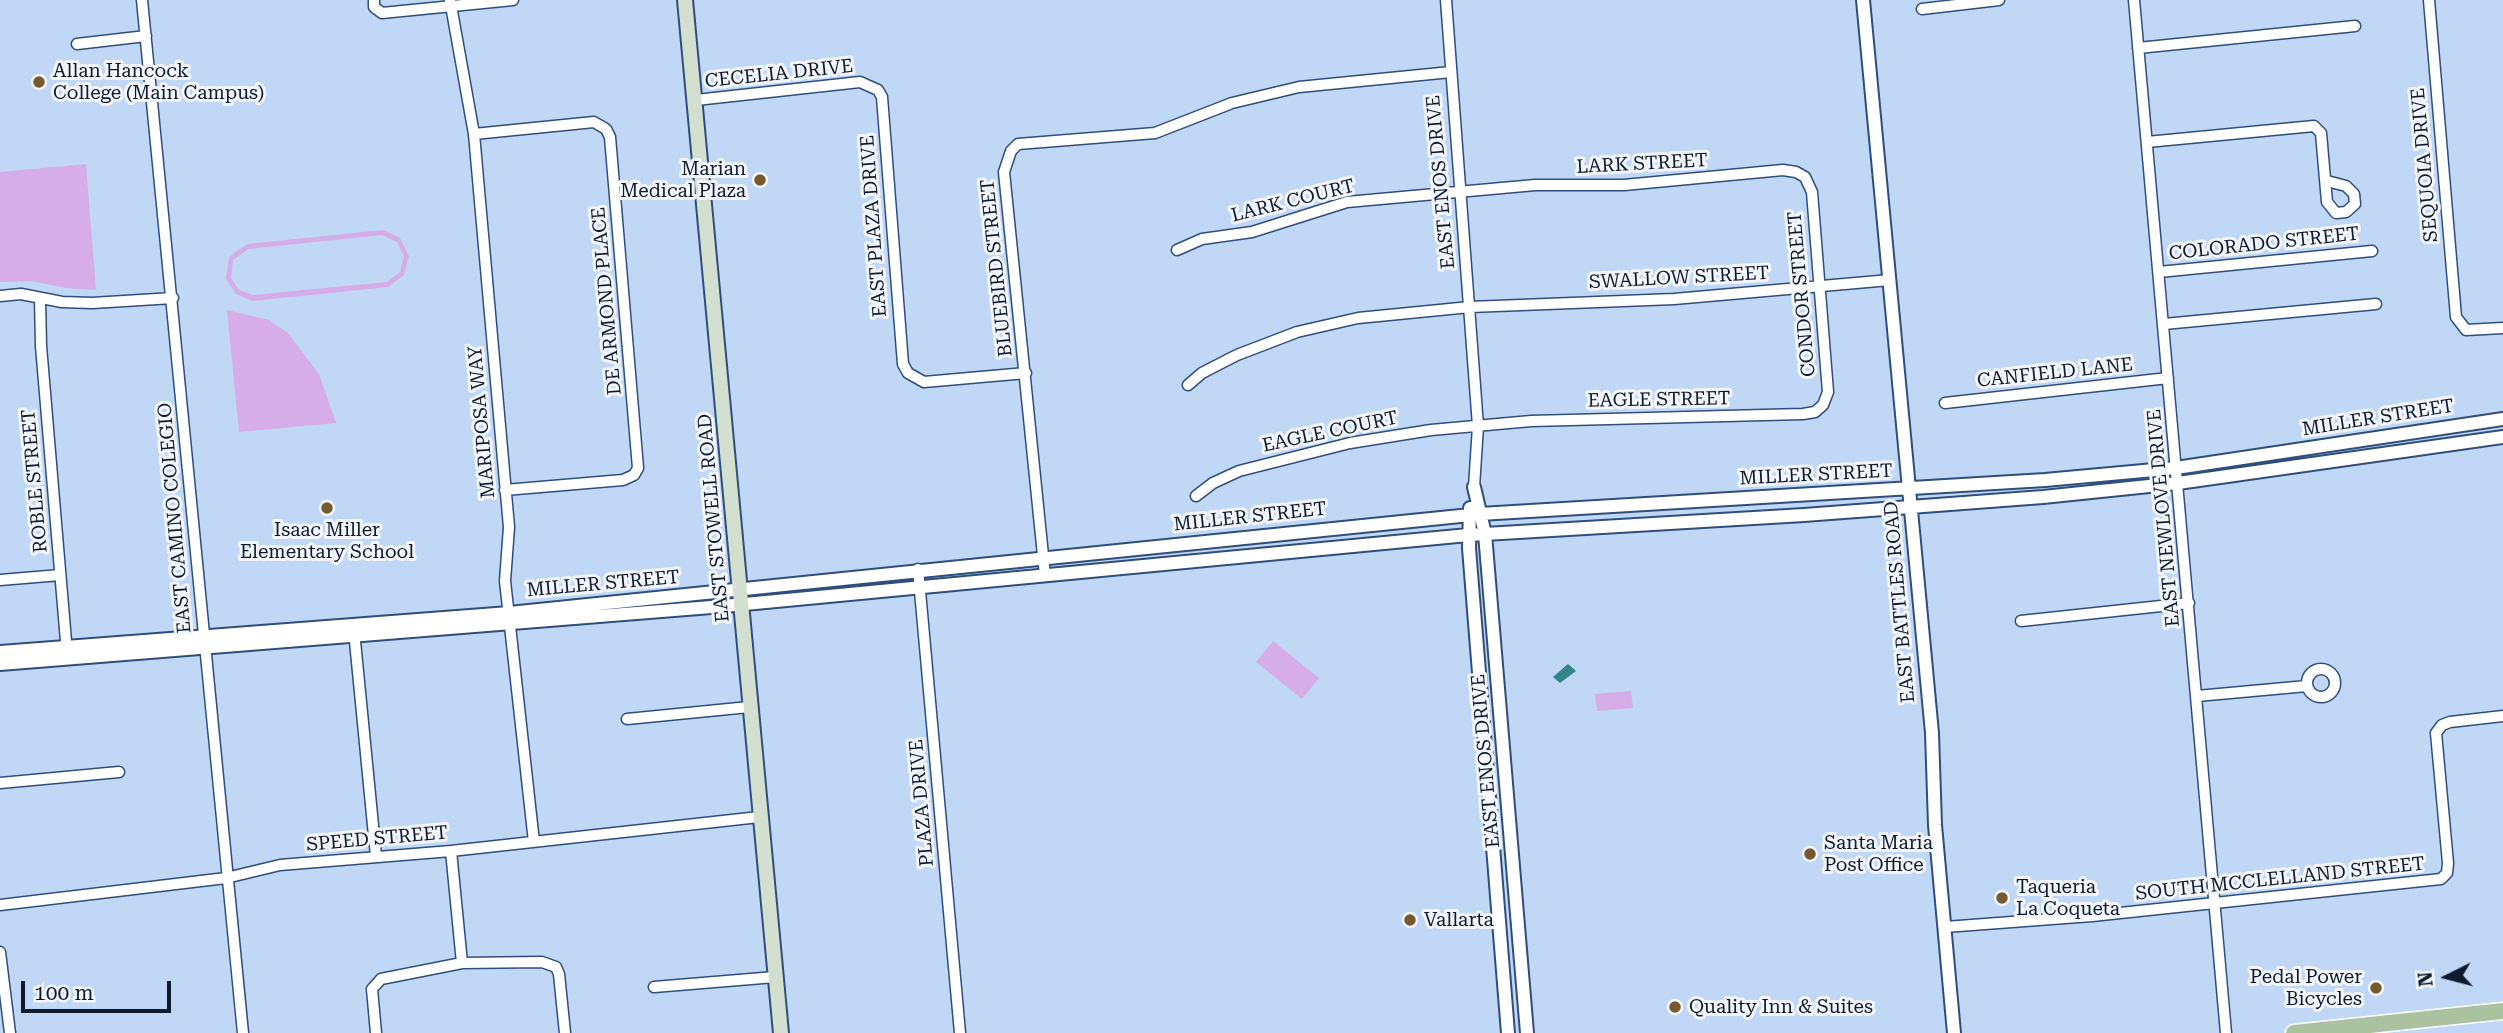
<!DOCTYPE html>
<style>
body{margin:0}
#map{position:relative;width:2503px;height:1033px;overflow:hidden;background:#c0d7f6;font-family:"Roboto Serif",serif}
canvas{display:block}
.north{position:absolute;left:2412px;top:942px;width:70px;height:70px;-webkit-text-stroke:5px #f2f6fb;paint-order:stroke;rotate:264deg;font-size:19px;font-weight:700;line-height:28px;text-align:center;color:#0e1b2e}
.north::after{content:'';display:block;margin:auto;width:24px;height:32px;background:#0e1b2e;clip-path:polygon(50% 0,100% 100%,50% 72%,0 100%)}
.scale{position:absolute;left:21px;top:981px;width:150px;height:32px;box-sizing:border-box;border:4px solid #0e1b2e;border-top:0;padding-left:9px;font-size:21px;line-height:24px;white-space:nowrap;color:#0e1b2e;-webkit-text-stroke:5px #f2f6fb;paint-order:stroke}
</style>
<div id="map">
<canvas width="2503" height="1033"></canvas>
<div class="north">N</div>
<div class="scale">100 m</div>
</div>
<script>
const context = document.querySelector('canvas').getContext('2d');
context.lineJoin = 'round';
function fill(path, color) {
  context.fillStyle = color;
  context.fill(path, 'evenodd');
}
function shape(rows) {
  const path = new Path2D();
  for (const r of rows) {
    if (r.length === 3) {
      path.moveTo(r[0] + r[2], r[1]);
      path.arc(r[0], r[1], r[2], 0, 2 * Math.PI);
      continue;
    }
    path.moveTo(r[0], r[1]);
    for (let i = 2; i < r.length; i += 2) path.lineTo(r[i], r[i + 1]);
  }
  return path;
}
function trace(path, color, width, dash) {
  context.strokeStyle = color;
  context.lineWidth = width;
  context.lineCap = dash ? 'butt' : 'round';
  context.setLineDash(dash || []);
  context.stroke(path);
}
function drawText(font, color, halo, rows, align = 'center') {
  context.font = font + ' "Roboto Serif",serif';
  context.lineWidth = 6;
  context.setLineDash([]);
  context.textBaseline = 'middle';
  context.strokeStyle = halo;
  context.fillStyle = color;
  for (const [text, x, y, turn = 0] of rows) {
    context.save();
    context.translate(x, y);
    context.rotate((+turn || 0) * Math.PI / 180);
    context.textAlign = isNaN(turn) ? turn : align;
    if (halo) context.strokeText(text, 0, 0);
    context.fillText(text, 0, 0);
    context.restore();
  }
}
fill(shape([
 [86,164,96,290,66,288,31,281,0,282,0,172],
 [383,230,400,238,409,256,404,275,388,287,252,301,236,294,226,279,229,257,247,244],
 [382,235,397,242,404,256,400,272,387,282,253,295,239,290,231,278,233,260,248,249],
 [227,310,269,320,288,333,319,374,336,423,239,432],
 [1273,641,1319,678,1302,699,1256,662],
 [1631,691,1633,708,1597,711,1595,694]
]), '#d6ade6');
fill(shape([
 [1568,664,1576,671,1560,683,1553,677]
]), '#338688');
const minor = shape([
 [142,0,243,1033],
 [374,0,374,7,382,13,513,0],
 [450,0,474,134,509,527,505,581,534,842],
 [1446,0,1478,426,1474,487],
 [2134,0,2226,1033],
 [2429,0,2456,317,2466,330,2503,328],
 [1922,9,1999,0],
 [77,44,146,36],
 [2138,48,2355,26],
 [696,100,860,82,878,90,882,97,903,364,908,373,924,382,1026,373],
 [474,134,594,122,606,129,610,137,638,468,634,475,623,480,505,490],
 [2147,142,2314,126,2321,133,2327,202,2336,213,2346,212,2355,204,2354,194,2346,186,2327,181],
 [1177,250,1202,239,1252,232,1347,202,1535,185,1624,185,1783,170,1796,172,1805,177,1812,192,1828,392,1823,405,1815,412,1803,414,1531,421,1431,430,1350,443,1239,471,1213,483,1196,496],
 [2159,272,2372,251],
 [0,296,21,294,62,302,92,303,173,298],
 [40,298,41,346,67,653],
 [2164,324,2376,304],
 [1188,385,1202,373,1237,355,1297,332,1358,318,1470,307,1674,299,1890,280],
 [1945,403,2168,378],
 [918,569,960,1033],
 [1045,575,1004,172,1011,151,1018,144,1155,133,1232,103,1299,87,1451,72],
 [0,580,60,575],
 [2021,621,2189,603],
 [354,631,376,856],
 [2321,683,14],
 [2197,696,2307,686],
 [627,719,749,707],
 [0,783,119,772],
 [451,851,462,963],
 [0,905,226,878,280,865,451,851,759,817],
 [1945,927,2092,916,2441,879,2447,873,2448,863,2436,733,2442,725,2450,722,2503,716],
 [0,952,10,1033],
 [654,987,775,977],
 [376,1033,372,989,381,979,462,963,542,962,556,967,559,974,565,1033]
]);
const tertiary = shape([
 [1863,0,1932,733,1935,825,1954,1033],
 [1474,487,1485,534,1527,1033],
 [1470,508,1469,548,1508,1033],
 [0,652,509,613,1480,514,2045,480,2176,468,2503,419],
 [0,664,724,606,1468,535,1804,515,2043,497,2178,483,2503,437]
]);
const secondary = shape([
 [685,0,781,1033]
]);
const primary = shape([
 [2294,1033,2503,1011]
]);
trace(minor, '#2f4e7a', 13);
trace(tertiary, '#2f4e7a', 16);
trace(secondary, '#2f4e7a', 18);
trace(primary, '#fff', 19);
trace(minor, '#fff', 10);
trace(tertiary, '#fff', 12);
trace(secondary, '#d4e0cf', 14);
trace(primary, '#aac2a0', 16);
for (const [x, y, r, color] of [
 [39,82,7,"#765a2d"],
 [760,180,7,"#765a2d"],
 [327,508,7,"#765a2d"],
 [1810,854,7,"#765a2d"],
 [2002,898,7,"#765a2d"],
 [1410,920,7,"#765a2d"],
 [2376,988,7,"#765a2d"],
 [1675,1007,7,"#765a2d"]
]) {
  const dot = new Path2D();
  dot.arc(x, y, r, 0, 2 * Math.PI);
  context.fillStyle = color;
  context.fill(dot);
  trace(dot, '#f2f6fb', 2.5);
}
drawText('19px', '#0e1b2e', '#f2f6fb', [
 ["Allan Hancock",53,71],
 ["College (Main Campus)",53,93],
 ["Marian",746,169,"right"],
 ["Medical Plaza",746,191,"right"],
 ["Isaac Miller",327,530,"center"],
 ["Elementary School",327,552,"center"],
 ["Santa Maria",1824,843],
 ["Post Office",1824,865],
 ["Taqueria",2016,887],
 ["La Coqueta",2016,909],
 ["Vallarta",1424,920],
 ["Pedal Power",2362,977,"right"],
 ["Bicycles",2362,999,"right"],
 ["Quality Inn & Suites",1689,1007]
], 'left');
drawText('19px', '#0e1b2e', '#f2f6fb', [
 ["CECELIA DRIVE",779,74,-6],
 ["LARK STREET",1642,164,-3],
 ["SEQUOIA DRIVE",2425,165,-95],
 ["EAST ENOS DRIVE",1441,182,-95],
 ["LARK COURT",1293,201,-14],
 ["EAST PLAZA DRIVE",874,226,-94],
 ["COLORADO STREET",2264,244,-6],
 ["BLUEBIRD STREET",997,268,-96],
 ["SWALLOW STREET",1679,278,-3],
 ["CONDOR STREET",1802,294,-95],
 ["DE ARMOND PLACE",607,301,-95],
 ["CANFIELD LANE",2055,373,-6],
 ["EAGLE STREET",1659,400,-1],
 ["MILLER STREET",2378,418,-9],
 ["MARIPOSA WAY",482,422,-95],
 ["EAGLE COURT",1330,432,-12],
 ["MILLER STREET",1816,475,-3],
 ["ROBLE STREET",35,481,-95],
 ["MILLER STREET",1250,517,-6],
 ["EAST CAMINO COLEGIO",175,518,-95],
 ["EAST STOWELL ROAD",714,518,-95],
 ["EAST NEWLOVE DRIVE",2164,518,-95],
 ["MILLER STREET",603,584,-5],
 ["EAST BATTLES ROAD",1900,602,-95],
 ["EAST ENOS DRIVE",1486,761,-95],
 ["PLAZA DRIVE",922,803,-95],
 ["SPEED STREET",377,839,-5],
 ["SOUTH MCCLELLAND STREET",2280,879,-6]
]);
</script>
